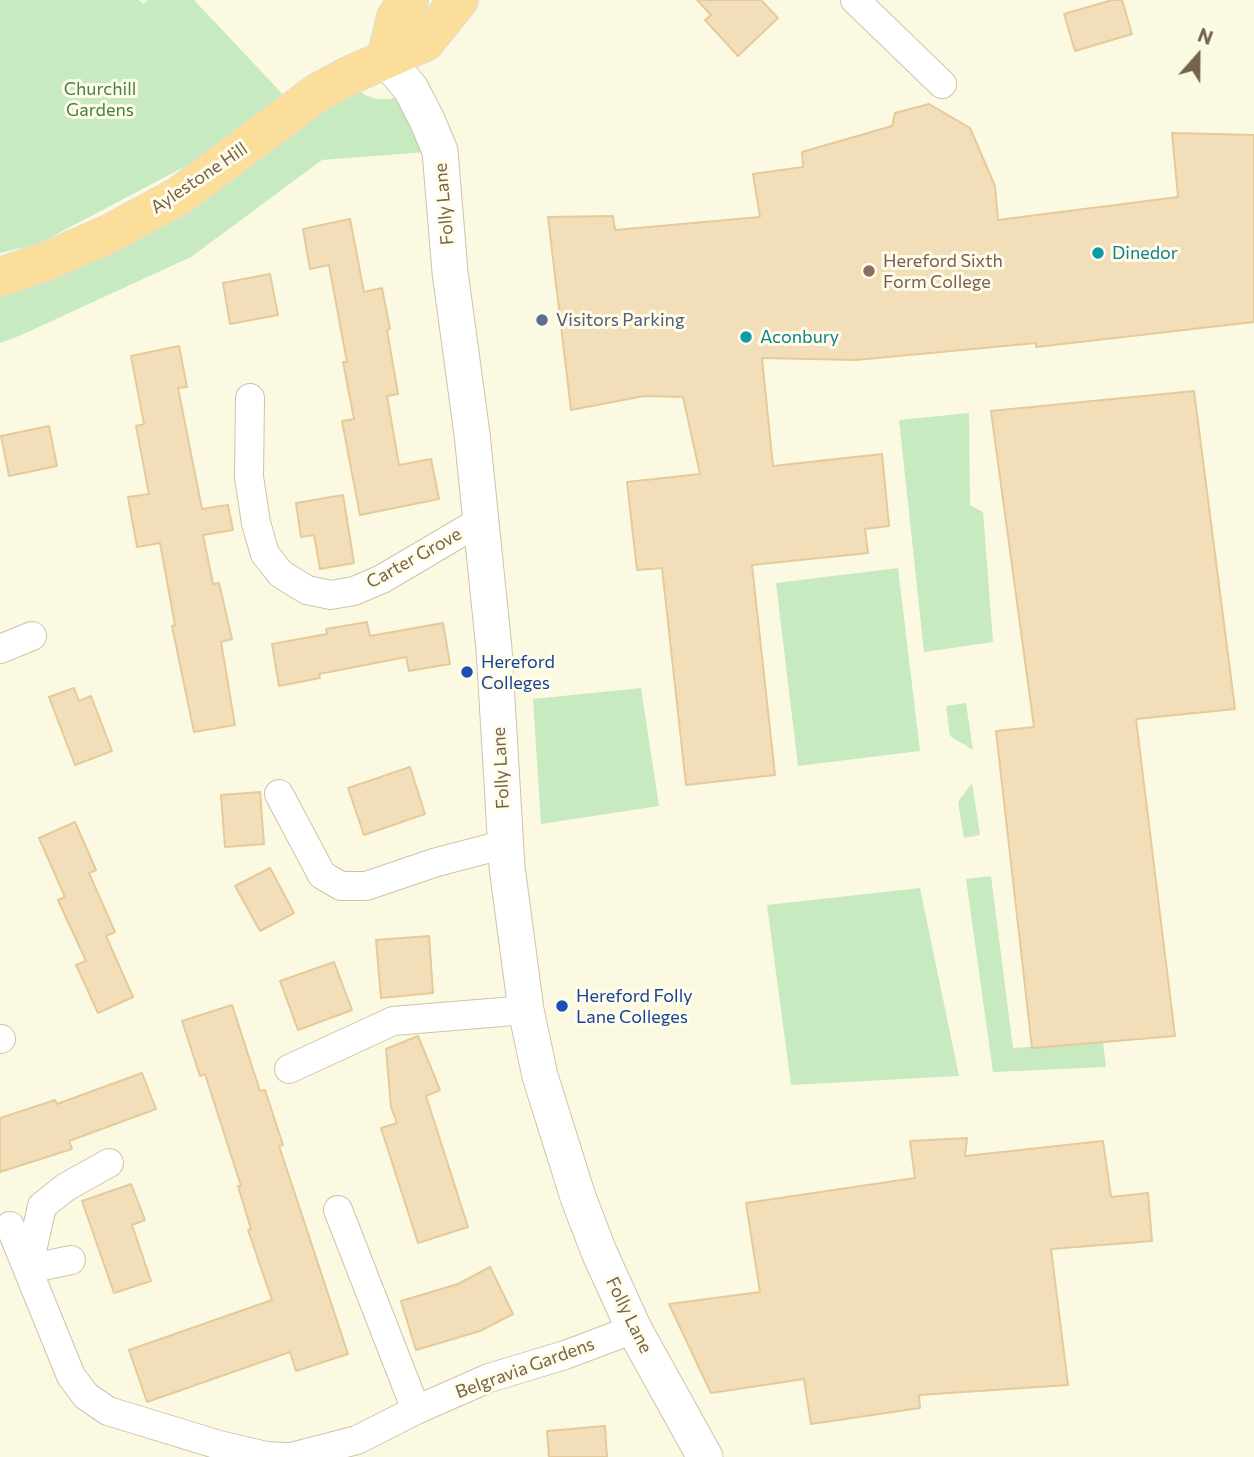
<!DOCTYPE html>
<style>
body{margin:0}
#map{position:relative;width:1254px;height:1457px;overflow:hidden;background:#fcf9e3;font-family:Commissioner,sans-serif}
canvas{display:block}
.north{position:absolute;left:1163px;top:21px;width:70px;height:70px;-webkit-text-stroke:5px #fffce9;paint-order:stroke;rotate:21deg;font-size:19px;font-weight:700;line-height:28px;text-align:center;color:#756449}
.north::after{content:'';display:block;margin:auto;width:24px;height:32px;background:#756449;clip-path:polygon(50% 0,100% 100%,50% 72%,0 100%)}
</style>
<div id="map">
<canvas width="1254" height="1457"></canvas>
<div class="north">N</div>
</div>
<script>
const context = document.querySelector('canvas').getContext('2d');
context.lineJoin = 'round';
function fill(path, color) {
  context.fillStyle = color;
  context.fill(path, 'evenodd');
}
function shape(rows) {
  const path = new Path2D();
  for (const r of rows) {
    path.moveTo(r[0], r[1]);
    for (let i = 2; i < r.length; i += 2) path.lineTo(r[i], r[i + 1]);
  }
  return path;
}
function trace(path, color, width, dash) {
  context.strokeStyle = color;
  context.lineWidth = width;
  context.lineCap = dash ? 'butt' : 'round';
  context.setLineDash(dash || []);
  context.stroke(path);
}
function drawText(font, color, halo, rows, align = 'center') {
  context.font = font + ' Commissioner,sans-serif';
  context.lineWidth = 6;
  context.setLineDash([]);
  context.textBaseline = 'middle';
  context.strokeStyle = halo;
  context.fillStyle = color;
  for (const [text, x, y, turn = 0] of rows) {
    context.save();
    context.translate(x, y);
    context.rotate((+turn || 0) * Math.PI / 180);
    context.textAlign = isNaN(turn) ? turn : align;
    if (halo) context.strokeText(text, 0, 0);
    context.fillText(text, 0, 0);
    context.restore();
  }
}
fill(shape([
 [0,0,139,0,143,4,148,0,194,0,290,102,260,127,38,244,0,253],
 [357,89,367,96,377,99,390,99,411,89,440,151,322,160,191,257,19,336,0,343,0,277],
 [969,413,970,505,983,512,993,642,924,652,899,420],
 [898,568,920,751,798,766,776,583],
 [641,688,659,806,541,824,533,699],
 [966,703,973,750,950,736,946,706],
 [972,783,980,835,964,838,958,802],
 [991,876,1013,1048,1103,1042,1106,1067,993,1072,966,879],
 [920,888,959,1076,791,1085,767,905]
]), '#c7eac1');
const building = shape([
 [697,0,761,0,778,18,738,56,705,20,711,15,697,0],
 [1112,0,1122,0,1132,34,1075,51,1064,14,1112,0],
 [929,104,970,128,995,186,998,220,1178,197,1172,133,1254,135,1254,322,1036,347,1036,343,856,360,762,358,773,466,882,454,889,526,865,529,868,553,752,565,775,775,686,785,662,568,637,570,627,482,700,474,683,397,644,396,571,410,548,217,613,216,615,230,760,217,753,174,803,167,802,152,892,126,895,113,929,104],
 [350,219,364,292,382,288,390,329,387,330,398,394,387,396,399,465,431,459,439,499,360,515,342,421,354,419,343,362,347,362,329,265,310,269,303,229,350,219],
 [270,274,278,315,230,324,223,283,270,274],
 [179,346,187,387,178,388,202,509,228,505,233,530,203,535,213,584,219,583,232,639,221,642,235,725,194,732,172,626,175,625,160,543,137,547,128,497,149,494,136,426,144,424,131,356,179,346],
 [1194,391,1235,709,1136,719,1175,1036,1032,1048,996,731,1034,727,991,411,1194,391],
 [49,426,57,466,9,476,1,436,49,426],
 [343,495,354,563,320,569,314,535,301,537,296,503,343,495],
 [367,622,370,636,443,623,450,664,409,671,406,657,319,674,320,678,279,686,272,644,327,634,326,629,367,622],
 [74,688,79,701,91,696,112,751,75,765,49,697,74,688],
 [410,767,425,814,364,835,348,788,410,767],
 [260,792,264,844,225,847,221,795,260,792],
 [75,822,96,870,89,873,115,932,106,936,133,997,98,1013,76,965,86,961,58,900,65,897,39,838,75,822],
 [270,868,294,913,260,931,235,886,270,868],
 [429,936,433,993,381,998,376,940,429,936],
 [334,962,352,1010,298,1030,280,981,334,962],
 [232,1005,260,1091,265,1090,283,1145,279,1146,348,1354,296,1371,290,1352,147,1402,129,1350,272,1300,248,1230,251,1229,238,1186,241,1186,205,1074,200,1076,182,1021,232,1005],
 [418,1036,440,1090,426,1096,468,1227,418,1243,381,1128,397,1123,391,1107,386,1049,418,1036],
 [142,1073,156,1109,69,1141,72,1149,0,1172,0,1118,55,1100,57,1104,142,1073],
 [967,1138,965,1156,1103,1141,1111,1197,1148,1193,1152,1241,1051,1249,1068,1385,919,1395,920,1408,811,1424,804,1379,711,1393,669,1304,760,1292,746,1203,915,1178,910,1141,967,1138],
 [131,1184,145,1220,132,1225,151,1281,114,1293,82,1201,131,1184],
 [490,1267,513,1314,480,1331,416,1350,401,1301,458,1284,490,1267],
 [605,1426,607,1457,549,1457,547,1431,605,1426]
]);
fill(building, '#f2dfba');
trace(building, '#e5ca9a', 2);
const minor = shape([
 [855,0,942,84],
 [250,398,249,477,256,523,265,554,281,574,307,590,331,595,354,591,382,579,482,520],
 [0,649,32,636],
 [279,794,322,875,341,886,366,886,437,862,506,844],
 [0,1039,1,1039],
 [289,1069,393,1021,526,1010],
 [338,1210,416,1410],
 [10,1226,71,1376,86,1396,108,1411,219,1445,266,1456,285,1457],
 [71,1260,28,1269,42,1206,66,1187,109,1163],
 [291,1457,357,1440,416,1410,489,1378,565,1355,634,1329]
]);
const tertiary = shape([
 [386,59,411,89,427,120,440,151,450,272,472,434,494,649,507,867,526,1010,540,1076,578,1197,599,1252,634,1329,705,1457]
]);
const trunk = shape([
 [386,59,396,17,409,0],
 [0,277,49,260,111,233,179,196,317,93,348,76,425,42,459,0]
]);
trace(minor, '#cec3a9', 30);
trace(tertiary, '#cec3a9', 37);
trace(trunk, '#e1ddd7', 40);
trace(minor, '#fff', 28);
trace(tertiary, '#fff', 35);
trace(trunk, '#fade9a', 38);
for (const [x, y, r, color] of [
 [1098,253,7,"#0f9aa8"],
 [869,271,7,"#8d6e63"],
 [542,320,7,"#5c6f8a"],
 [746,337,7,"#0f9aa8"],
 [467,672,7,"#1a4fb4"],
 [562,1006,7,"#1a4fb4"]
]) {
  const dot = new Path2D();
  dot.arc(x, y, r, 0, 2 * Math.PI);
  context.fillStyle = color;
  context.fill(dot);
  trace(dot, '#fffce9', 2.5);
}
drawText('18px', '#458043', '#fffce9', [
 ["Churchill",100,89],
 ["Gardens",100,110]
]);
drawText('18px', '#756449', '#fffce9', [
 ["Aylestone Hill",199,178,-34],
 ["Folly Lane",444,204,-95],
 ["Carter Grove",414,558,-29],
 ["Folly Lane",501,768,-93],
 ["Folly Lane",629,1315,64],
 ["Belgravia Gardens",525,1368,-20]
]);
drawText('18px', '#0d838f', '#fffce9', [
 ["Dinedor",1112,253],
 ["Aconbury",760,337]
], 'left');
drawText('18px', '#785e54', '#fffce9', [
 ["Hereford Sixth",883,261],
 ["Form College",883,282]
], 'left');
drawText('18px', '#4e5e75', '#fffce9', [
 ["Visitors Parking",556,320]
], 'left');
drawText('18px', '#164399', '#fffce9', [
 ["Hereford",481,662],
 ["Colleges",481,683],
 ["Hereford Folly",576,996],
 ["Lane Colleges",576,1017]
], 'left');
</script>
